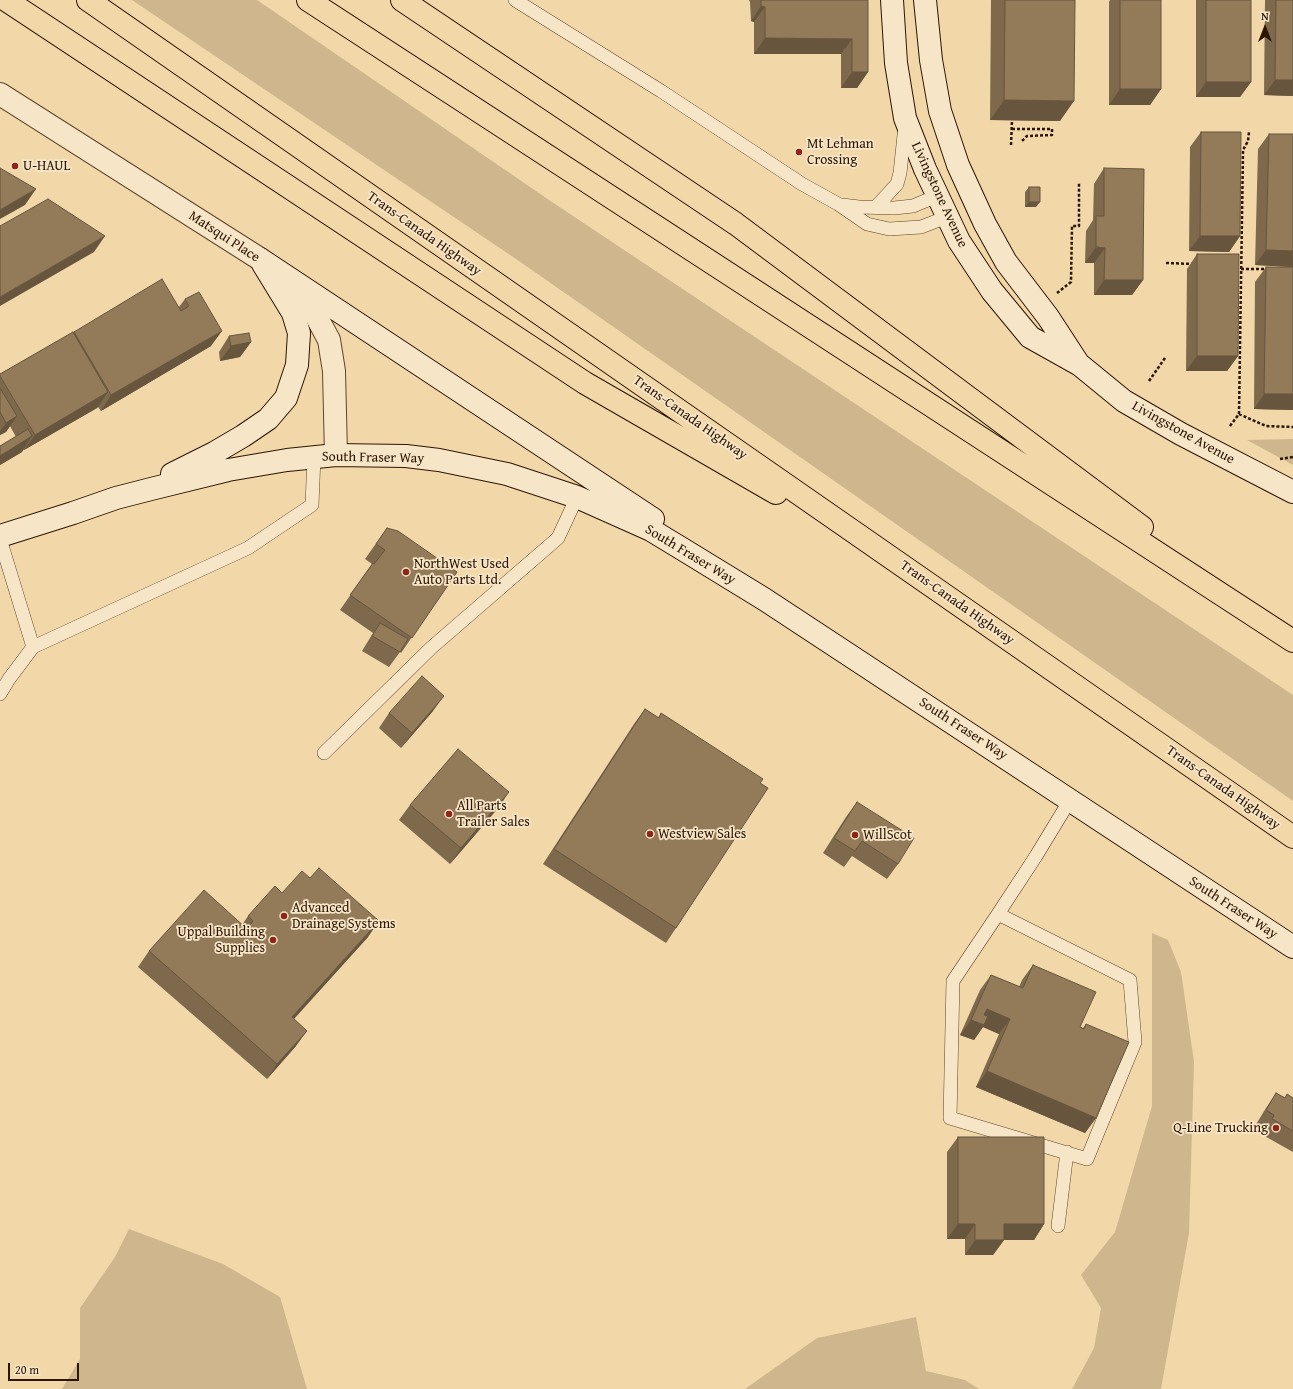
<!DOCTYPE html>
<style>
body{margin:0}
#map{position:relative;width:1293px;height:1389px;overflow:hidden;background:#f2d7a9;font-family:"Gentium Book Plus",serif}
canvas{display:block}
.north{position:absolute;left:1245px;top:8px;width:40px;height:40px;-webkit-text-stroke:3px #f7e5c7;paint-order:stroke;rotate:0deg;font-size:11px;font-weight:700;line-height:16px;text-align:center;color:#2c1502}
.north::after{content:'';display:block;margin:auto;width:14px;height:18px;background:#2c1502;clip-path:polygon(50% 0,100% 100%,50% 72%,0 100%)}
.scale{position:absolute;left:8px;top:1363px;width:71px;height:18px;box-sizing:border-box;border:2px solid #2c1502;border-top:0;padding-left:5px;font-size:12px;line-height:14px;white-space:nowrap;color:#2c1502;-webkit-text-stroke:3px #f7e5c7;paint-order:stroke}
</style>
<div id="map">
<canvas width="1293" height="1389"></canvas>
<div class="north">N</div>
<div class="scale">20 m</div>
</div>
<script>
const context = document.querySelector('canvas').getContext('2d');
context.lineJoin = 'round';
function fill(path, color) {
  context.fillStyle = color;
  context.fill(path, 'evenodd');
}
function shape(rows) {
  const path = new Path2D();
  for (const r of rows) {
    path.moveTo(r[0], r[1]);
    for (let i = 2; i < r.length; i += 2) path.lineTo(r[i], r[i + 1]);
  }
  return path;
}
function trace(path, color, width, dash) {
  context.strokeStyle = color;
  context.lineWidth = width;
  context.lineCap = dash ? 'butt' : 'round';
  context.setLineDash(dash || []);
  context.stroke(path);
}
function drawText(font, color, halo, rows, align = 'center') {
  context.font = font + ' "Gentium Book Plus",serif';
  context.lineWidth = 3.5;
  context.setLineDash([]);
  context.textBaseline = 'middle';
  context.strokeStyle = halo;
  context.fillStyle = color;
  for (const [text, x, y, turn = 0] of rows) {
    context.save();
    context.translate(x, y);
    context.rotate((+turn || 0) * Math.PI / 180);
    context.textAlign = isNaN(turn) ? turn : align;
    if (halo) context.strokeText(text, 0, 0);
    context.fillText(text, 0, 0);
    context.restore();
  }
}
fill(shape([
 [132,0,257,0,552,202,1293,695,1293,801,519,261],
 [1293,439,1293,465,1247,440],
 [1152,933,1168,940,1181,972,1194,1062,1189,1233,1161,1389,1072,1389,1094,1348,1101,1308,1081,1275,1115,1232,1152,1106],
 [129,1229,223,1264,280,1297,307,1389,62,1389,80,1359,80,1308,115,1257],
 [916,1317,926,1371,965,1380,979,1389,745,1389,817,1338]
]), '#d0b68d');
const lane = shape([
 [515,0,661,91,802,184,838,204,867,224,889,229,921,227,947,217],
 [842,205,859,207,894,208,913,206,937,196],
 [876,207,897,184,900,173,905,126],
 [0,539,33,647,248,548,312,505,314,457],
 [0,694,9,679,33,647],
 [324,753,431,648,558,538,577,497],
 [998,914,1130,980,1135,1042,1087,1159,950,1118,953,981,998,914,1036,856,1070,800],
 [1058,1226,1067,1152]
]);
const street = shape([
 [0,94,260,259,314,312,329,340,334,371,336,455]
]);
const secondary = shape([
 [892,0,896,63,905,118,925,169,959,241,992,291,1030,337,1080,365,1124,401,1181,434,1293,492],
 [925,0,931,60,940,111,958,165,985,224,1006,262,1048,317,1078,363],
 [260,259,653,519],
 [172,474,214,453,243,436,268,419,286,398,297,365,299,333,293,313,263,264],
 [0,536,73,513,116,498,151,489,228,470,287,460,336,455,406,456,439,460,507,474,577,497,651,530,684,550,764,599,1293,947]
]);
const highway = shape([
 [6,0,585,383,776,493],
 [88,0,1293,837],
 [308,0,1293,641],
 [402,0,736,224,1142,527]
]);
trace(lane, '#5e462c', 14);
trace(street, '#5e462c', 24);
trace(secondary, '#2c1502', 24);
trace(highway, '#2c1502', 24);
trace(shape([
 [1012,129,1052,129,1052,135,1027,136,1021,142],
 [1011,145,1012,120],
 [1166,263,1194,264],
 [1241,269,1266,269],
 [1057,293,1071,282,1072,226,1079,226,1079,183],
 [1149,381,1165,358],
 [1239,414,1266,426,1293,427],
 [1230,426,1239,414,1243,150,1248,141,1249,132],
 [1280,459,1293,457]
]), '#2c1502', 2.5, [3, 2]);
trace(lane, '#f7e5c7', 13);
trace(street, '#f7e5c7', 22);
trace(secondary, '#f7e5c7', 22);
trace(highway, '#f2d7a9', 22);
fill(shape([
 [749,0,868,0,868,72,857,88,841,88,841,54,754,54,754,22,751,21,750,2],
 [991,0,1075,0,1060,121,990,120],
 [1110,0,1161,0,1161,89,1150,105,1109,105,1109,2],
 [1196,0,1251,0,1251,82,1240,97,1196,97],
 [1265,0,1293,0,1293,96,1264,95],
 [1201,132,1240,236,1229,252,1189,251,1190,147],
 [1269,134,1293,134,1293,267,1255,265,1258,149],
 [1104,168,1143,280,1132,295,1094,295,1094,263,1085,263,1086,231,1093,220,1094,184],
 [1029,187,1036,207,1025,207,1025,192],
 [1197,254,1238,356,1227,371,1186,371,1187,269],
 [1266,267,1293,410,1254,409,1255,282],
 [185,299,211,346,101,411,98,407,97,408,24,450,23,449,22,452,0,465,0,446,16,437,10,426,6,432,0,435,0,374,74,332,179,307],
 [229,336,251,342,240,357,220,361,219,352],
 [387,528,457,572,401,653,400,652,389,667,362,651,373,633,340,610,372,564,365,559],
 [645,709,658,718,661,713,760,783,676,928,666,943,543,864,634,724],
 [433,711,401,748,379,728,389,713],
 [857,802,898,864,887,879,852,856,844,867,823,853,846,817],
 [410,805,499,807,450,864,399,820],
 [282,893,368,937,294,1019,296,1046,267,1079,138,967,149,951,242,925,248,916],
 [1033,965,1080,1027,1083,1028,1086,1024,1096,1118,1085,1133,976,1087,999,1034,983,1027,974,1040,960,1035,980,990,991,975,1019,987,1022,980],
 [1276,1093,1285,1098,1287,1094,1293,1098,1293,1152,1261,1134,1263,1131,1255,1126,1266,1108],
 [958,1137,1044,1224,1034,1240,1004,1240,993,1255,965,1255,965,1239,947,1239,947,1152]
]), '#7e694d');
fill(shape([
 [761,6,765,7,754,22,751,21],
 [765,38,852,39,841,54,754,54],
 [852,72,868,72,857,88,841,88],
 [1275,80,1293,80,1293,96,1264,95],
 [1206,82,1251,82,1240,97,1196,97],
 [1120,89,1161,89,1150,105,1109,105],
 [1004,100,1074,101,1060,121,990,120],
 [36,189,25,205,0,219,0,210],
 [1029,202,1040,202,1036,207,1025,207],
 [105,236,94,252,0,306,0,297],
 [1200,236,1240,236,1229,252,1189,251],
 [1096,247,1105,248,1094,263,1085,263],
 [1266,250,1293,251,1293,267,1255,265],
 [1104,280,1143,280,1132,295,1094,295],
 [222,331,211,346,101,411,111,395],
 [251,342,240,357,220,361,231,346],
 [1197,356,1238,356,1227,371,1186,371],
 [108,392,97,408,24,450,35,435],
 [1264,394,1293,394,1293,410,1254,409],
 [17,416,6,432,0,435,0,431,6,423],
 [32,436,22,452,0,465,0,456],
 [444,696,433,711,401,748,412,733],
 [509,792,499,807,450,864,461,848],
 [379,921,368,937,281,1033,292,1017],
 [987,1009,1010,1019,999,1034,983,1027,974,1040,960,1035,971,1020],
 [307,1031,296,1046,267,1079,277,1064],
 [987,1071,1096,1118,1085,1133,976,1087],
 [958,1224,975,1224,965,1239,947,1239],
 [1004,1224,1044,1224,1034,1240,993,1240],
 [975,1240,1004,1240,993,1255,965,1255]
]), '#67553e');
const building = shape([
 [761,0,868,0,868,72,852,72,852,39,765,38,765,7,761,6,761,0],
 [1005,0,1075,0,1074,101,1004,100,1005,0],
 [1120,0,1161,0,1161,89,1120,89,1120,0],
 [1206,0,1251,0,1251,82,1206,82,1206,0],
 [1276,0,1293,0,1293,80,1275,80,1276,0],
 [1201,132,1241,132,1240,236,1200,236,1201,132],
 [1269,134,1293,134,1293,251,1266,250,1269,134],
 [0,168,36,189,0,210,0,168],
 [1104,168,1144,169,1143,280,1104,280,1105,248,1096,247,1096,216,1104,216,1104,168],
 [1029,187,1040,187,1040,202,1029,202,1029,187],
 [48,199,105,236,0,297,0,226,48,199],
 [1197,254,1239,254,1238,356,1197,356,1197,254],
 [1266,267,1293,267,1293,394,1264,394,1266,267],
 [162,279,181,311,189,306,185,299,199,292,222,331,111,395,74,332,162,279],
 [73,332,108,392,35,435,0,376,0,374,73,332],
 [249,333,251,342,231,346,229,336,249,333],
 [0,388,17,416,6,423,0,412,0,388],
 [28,429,32,436,0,456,0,446,28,429],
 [387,528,398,531,457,572,412,638,350,595,373,563,374,564,385,550,376,544,387,528],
 [380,623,408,639,400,652,372,636,380,623],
 [422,676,444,696,412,733,389,713,422,676],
 [645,709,659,718,661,713,763,779,760,783,768,788,676,928,554,849,645,709],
 [458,749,509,792,461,848,410,805,458,749],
 [857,802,914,838,898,864,862,841,855,851,834,838,857,802],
 [319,868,379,921,292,1017,307,1031,277,1064,149,951,204,890,247,929,253,921,248,916,275,886,282,893,302,871,310,878,319,868],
 [1033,965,1096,992,1080,1027,1084,1029,1086,1024,1129,1042,1096,1118,987,1071,1010,1019,987,1009,984,1015,988,1016,984,1025,971,1020,991,975,1023,988,1033,965],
 [1276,1093,1285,1098,1287,1094,1293,1098,1293,1131,1272,1119,1274,1115,1266,1110,1276,1093],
 [958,1137,1044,1137,1044,1224,1004,1224,1004,1240,975,1240,975,1224,958,1224,958,1137]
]);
fill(building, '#937a59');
trace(building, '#67553e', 1);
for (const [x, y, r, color] of [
 [799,152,4,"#8f2418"],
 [15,166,4,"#8f2418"],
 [406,572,4,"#8f2418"],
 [449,814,4,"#8f2418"],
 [650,834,4,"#8f2418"],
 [855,835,4,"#8f2418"],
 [284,916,4,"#8f2418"],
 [273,940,4,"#8f2418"],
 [1276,1128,4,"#8f2418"]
]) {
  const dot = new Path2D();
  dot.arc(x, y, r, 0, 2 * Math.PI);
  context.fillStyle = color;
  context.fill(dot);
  trace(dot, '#f7e5c7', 1.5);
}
drawText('14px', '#2c1502', '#f7e5c7', [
 ["Mt Lehman",807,144],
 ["Crossing",807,160],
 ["U-HAUL",23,166],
 ["NorthWest Used",414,564],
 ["Auto Parts Ltd.",414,580],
 ["All Parts",457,806],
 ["Trailer Sales",457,822],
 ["Westview Sales",658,834],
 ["WillScot",863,835],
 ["Advanced",292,908],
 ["Drainage Systems",292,924],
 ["Uppal Building",265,932,"right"],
 ["Supplies",265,948,"right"],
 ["Q-Line Trucking",1268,1128,"right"]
], 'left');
drawText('14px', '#2c1502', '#f7e5c7', [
 ["Livingstone Avenue",939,195,65],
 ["Trans-Canada Highway",424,234,35],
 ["Matsqui Place",224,237,33],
 ["Trans-Canada Highway",690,418,35],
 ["Livingstone Avenue",1183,433,29],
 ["South Fraser Way",373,458,1],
 ["South Fraser Way",690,555,31],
 ["Trans-Canada Highway",957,603,35],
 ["South Fraser Way",963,729,33],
 ["Trans-Canada Highway",1223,788,35],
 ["South Fraser Way",1233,908,33]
]);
</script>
